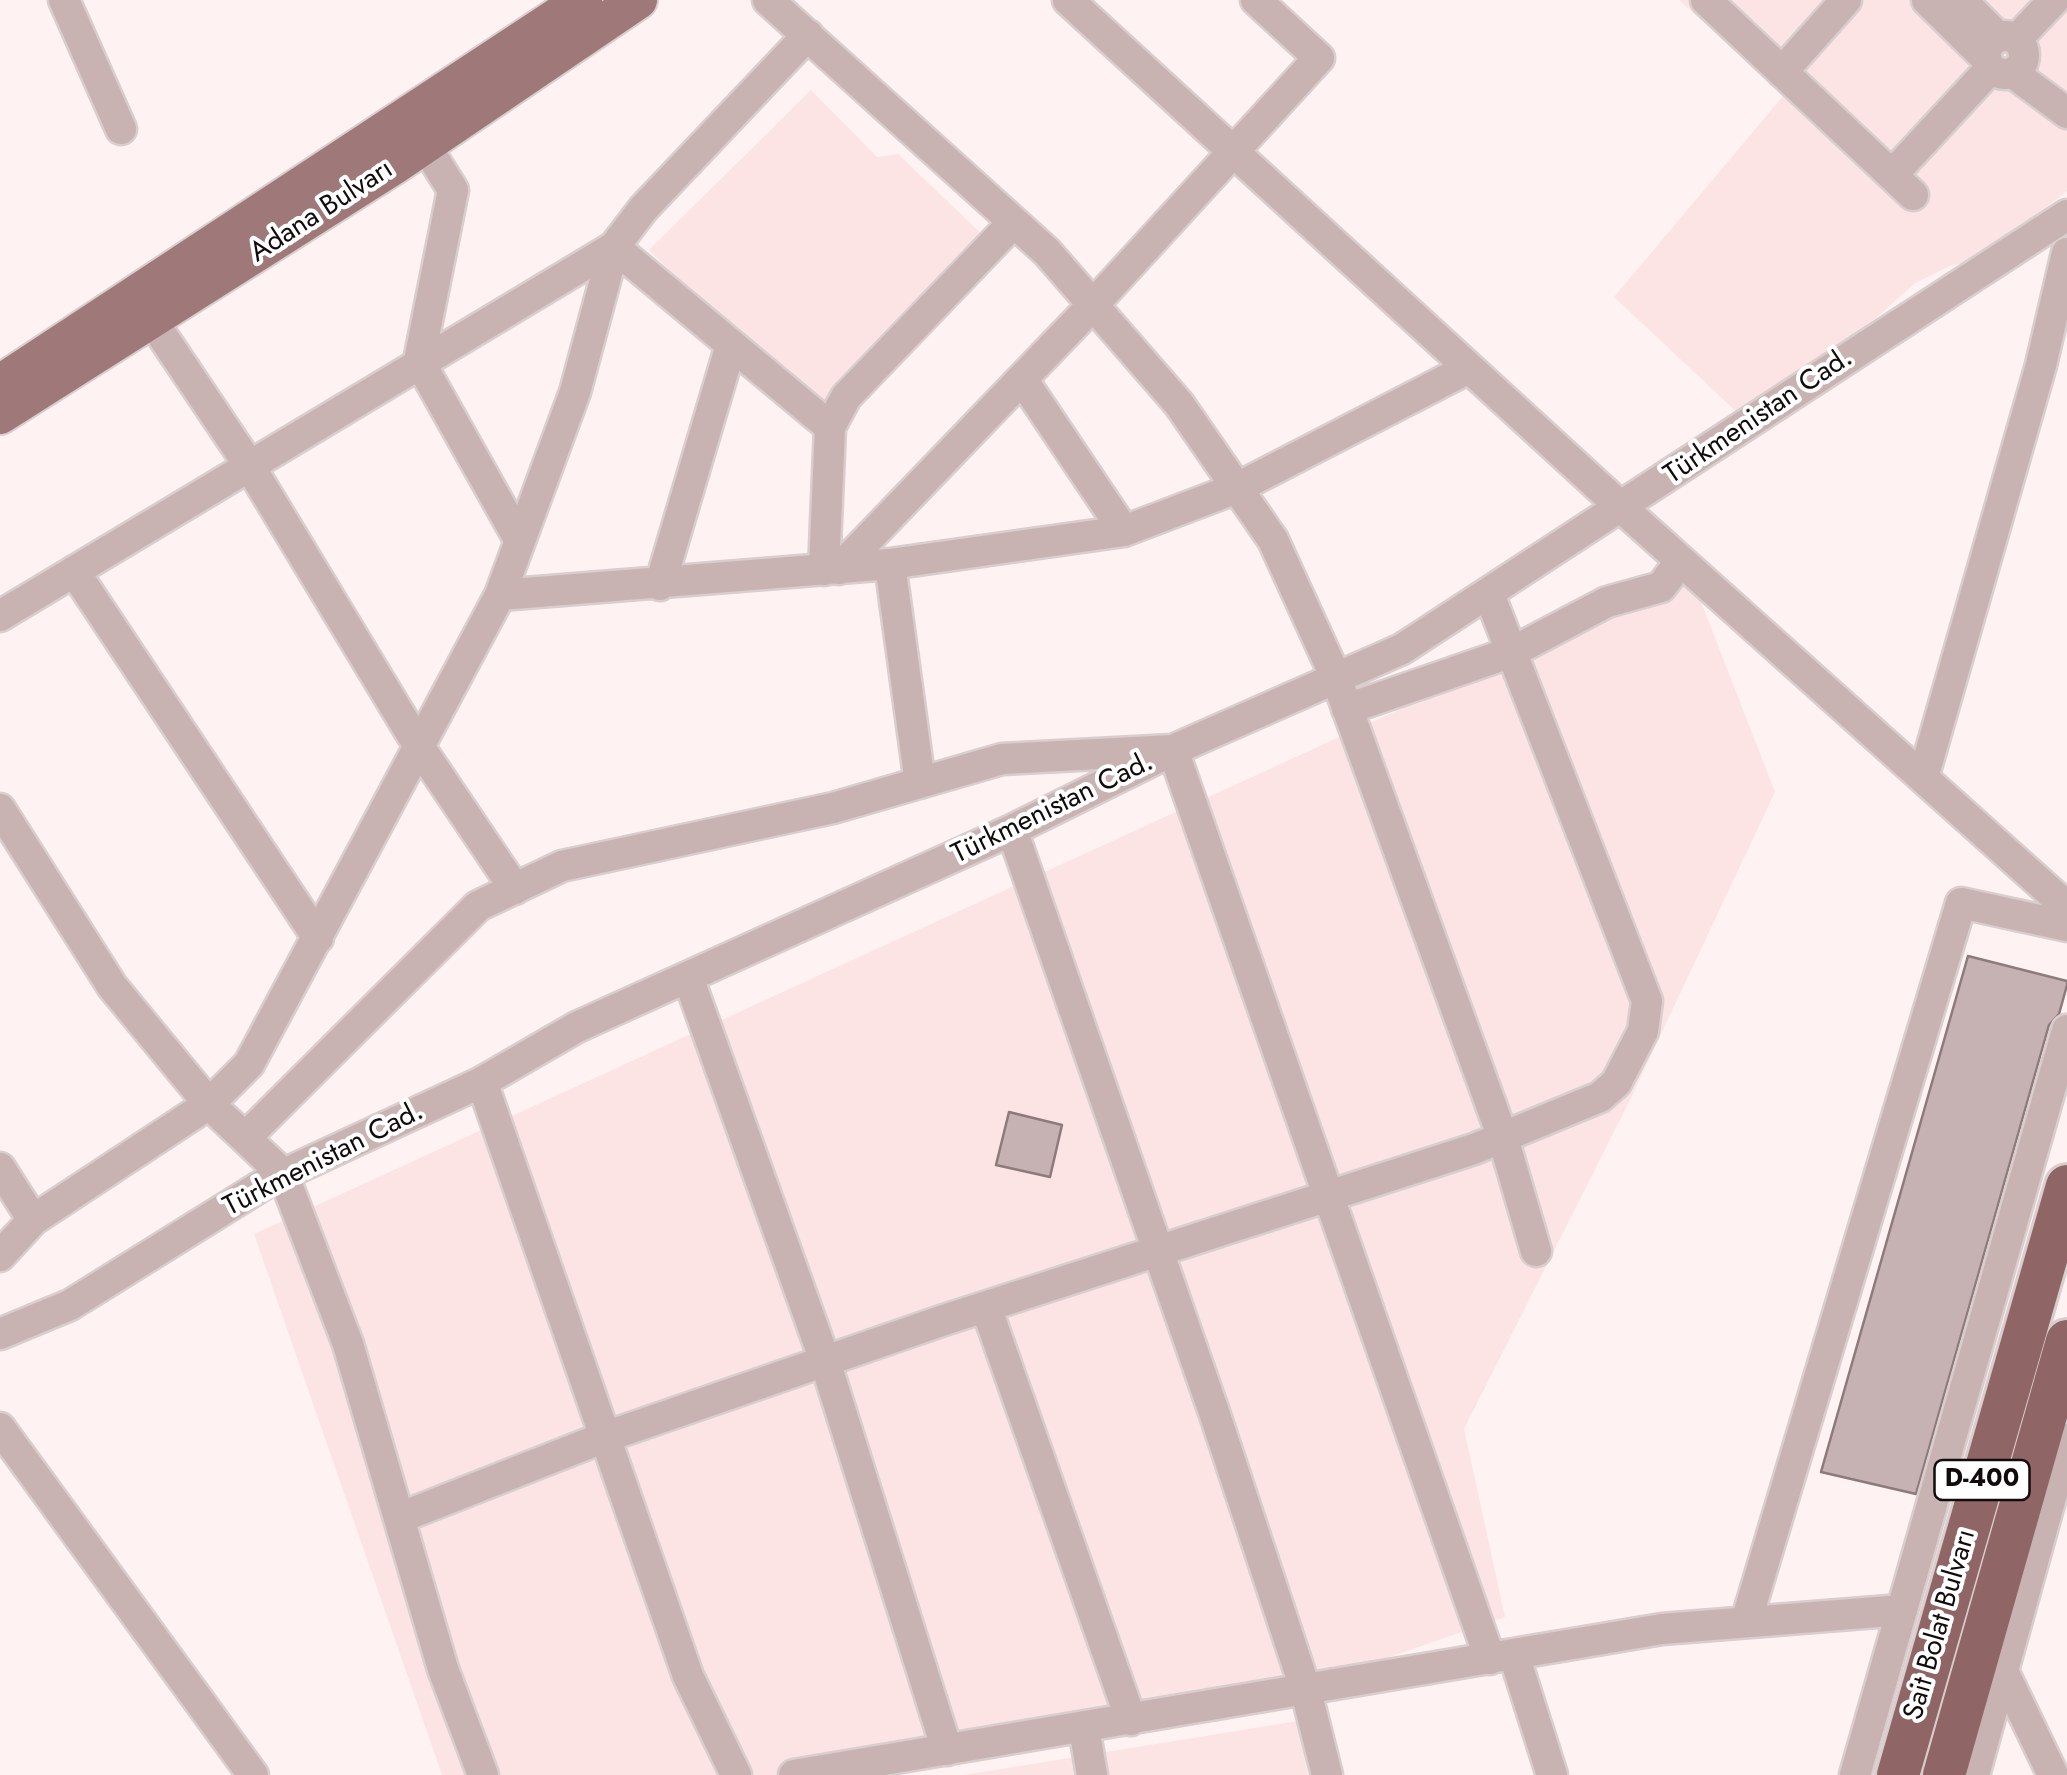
<!DOCTYPE html>
<meta charset="utf-8">
<style>
body{margin:0}
canvas{display:block;background:#fff2f2}
</style>
<canvas width="2067" height="1775"></canvas>
<script>
const context = document.querySelector('canvas').getContext('2d');
context.lineJoin = 'round';
function fill(path, color) {
  context.fillStyle = color;
  context.fill(path, 'evenodd');
}
function shape(rows) {
  const path = new Path2D();
  for (const r of rows) {
    if (r.length === 3) {
      path.moveTo(r[0] + r[2], r[1]);
      path.arc(r[0], r[1], r[2], 0, 2 * Math.PI);
      continue;
    }
    path.moveTo(r[0], r[1]);
    for (let i = 2; i < r.length; i += 2) path.lineTo(r[i], r[i + 1]);
  }
  return path;
}
function trace(path, color, width, dash) {
  context.strokeStyle = color;
  context.lineWidth = width;
  context.lineCap = dash ? 'butt' : 'round';
  context.setLineDash(dash || []);
  context.stroke(path);
}
function drawText(font, color, halo, rows, align = 'center') {
  context.font = font + ' Jost,sans-serif';
  context.lineWidth = 8;
  context.setLineDash([]);
  context.textBaseline = 'middle';
  context.strokeStyle = halo;
  context.fillStyle = color;
  for (const [text, x, y, turn = 0] of rows) {
    context.save();
    context.translate(x, y);
    context.rotate((+turn || 0) * Math.PI / 180);
    context.textAlign = isNaN(turn) ? turn : align;
    if (halo) context.strokeText(text, 0, 0);
    context.fillText(text, 0, 0);
    context.restore();
  }
}
fill(shape([
 [1679,0,2067,0,2067,191,1979,259,1950,266,1915,283,1848,343,1741,416,1614,297,1784,95],
 [811,90,877,157,898,154,992,244,817,417,649,250],
 [1691,576,1775,792,1630,1100,1464,1429,1505,1617,1381,1660,855,1775,442,1775,254,1234],
 [1298,1721,1308,1775,964,1775]
]), '#fce4e4');
const building = shape([
 [1968,956,2067,981,2067,985,2059,1014,2049,1025,1916,1494,1821,1472,1968,956],
 [1009,1112,1062,1125,1050,1177,996,1165,1009,1112]
]);
fill(building, '#c7b2b3');
trace(building, '#8d7a7b', 2.5);
const minor = shape([
 [64,0,121,129],
 [768,0,1047,252,1179,404,1273,540,1337,680,1503,1138,1536,1251],
 [1068,0,1622,508,2067,907],
 [1706,0,1913,195],
 [1927,0,1986,58],
 [1961,0,1998,37],
 [2005,55,19],
 [2017,39,2054,0],
 [1782,72,1846,0],
 [2013,73,2067,113],
 [425,145,453,190,419,361,520,541],
 [1892,175,1991,68],
 [153,322,249,465,420,748,515,889],
 [1022,379,1124,531],
 [890,564,920,783],
 [839,569,1093,305,1319,58,1256,0],
 [824,570,830,427,846,397,1014,222],
 [74,571,318,938],
 [660,585,731,345],
 [500,595,890,564,1124,531,1237,488,1469,368],
 [0,616,614,247,830,427],
 [1347,709,1512,652,1607,602,1661,587,1681,561],
 [1923,778,2041,365,2067,253],
 [0,809,112,986,209,1104,283,1174,348,1344,443,1669,483,1775],
 [1012,830,1215,1415,1306,1691,1327,1775],
 [688,977,825,1361,947,1750],
 [482,1082,688,1676,736,1775],
 [245,1138,478,906,562,866,833,808,1002,759,1173,750,1490,1659],
 [0,1168,33,1220],
 [0,1256,33,1220,209,1104,249,1064,500,595,575,392,614,247,643,209,808,35],
 [986,1307,1131,1720],
 [0,1334,70,1305,269,1181,482,1082,577,1027,1012,830,1173,750,1402,649,2067,215],
 [0,1428,253,1775],
 [399,1518,605,1437,944,1320,1474,1149,1600,1097,1616,1083,1643,1031,1647,1001,1489,594],
 [1746,1622,1961,903,2067,926],
 [1514,1655,1552,1775],
 [2003,1671,2053,1775],
 [1084,1728,1092,1775],
 [794,1775,1662,1629,1902,1610],
 [1855,1775,2067,1030],
 [1974,1775,2067,1439]
]);
const major = shape([
 [0,384,583,0],
 [0,415,393,166,638,0]
]);
const highway = shape([
 [1898,1775,2067,1186],
 [1944,1775,2067,1341]
]);
trace(minor, '#d9cdcd', 35);
trace(major, '#d9cdcd', 42);
trace(highway, '#d9cdcd', 48);
trace(minor, '#c8b2b2', 30);
trace(major, '#9f797a', 38);
trace(highway, '#906566', 42);
for (const [x, y, w] of [
 [1982,1480,95]
]) {
  const box = new Path2D();
  box.roundRect(x - w / 2, y - 20, w, 40, 8);
  context.fillStyle = '#fff';
  context.fill(box);
  trace(box, '#120b0b', 2.5);
}
drawText('bold 25px', '#120b0b', null, [
 ["D-400",1982,1480]
]);
drawText('28px', '#120b0b', '#fff', [
 ["Adana Bulvarı",322,212,-33],
 ["Türkmenistan Cad.",1759,417,-34],
 ["Türkmenistan Cad.",1053,809,-26],
 ["Türkmenistan Cad.",324,1160,-27],
 ["Sait Bolat Bulvarı",1941,1625,-74]
]);
</script>
